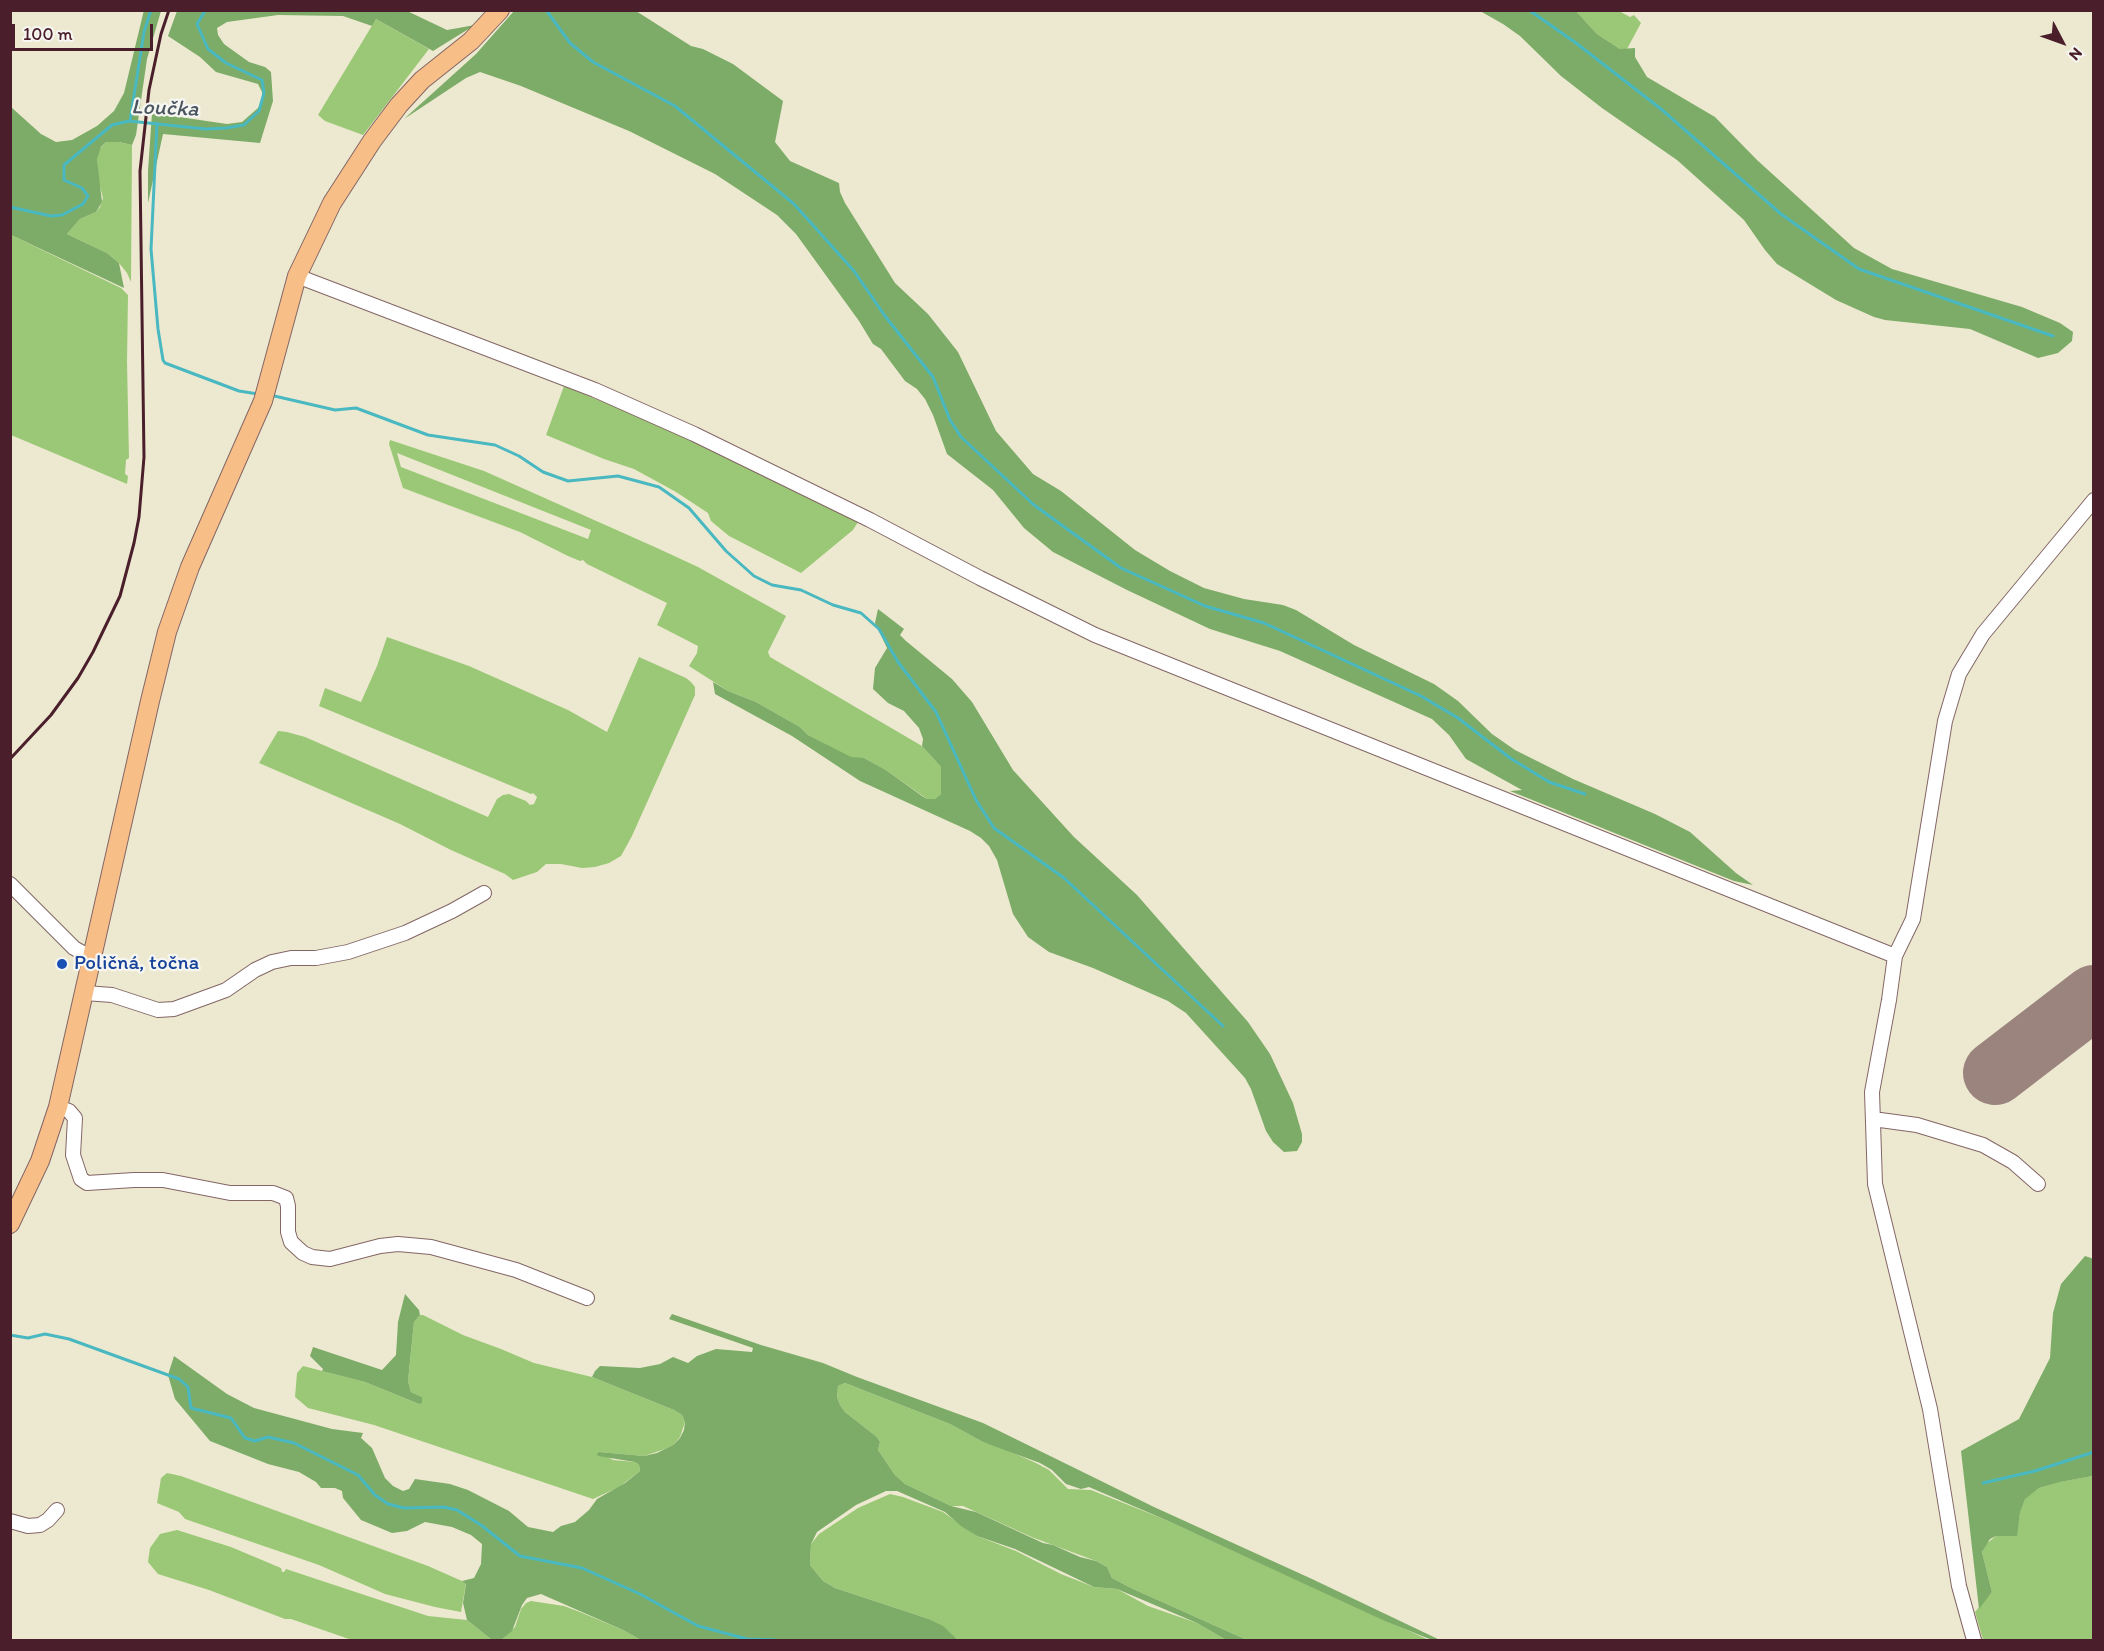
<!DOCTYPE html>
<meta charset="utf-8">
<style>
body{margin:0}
#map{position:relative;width:2104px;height:1651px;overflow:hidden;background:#ede9d1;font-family:Itim,sans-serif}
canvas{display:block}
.frame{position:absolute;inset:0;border:12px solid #4a1f2b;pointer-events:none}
.north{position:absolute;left:2032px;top:12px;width:60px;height:60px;-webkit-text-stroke:4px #f6f6f2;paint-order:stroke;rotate:131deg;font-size:16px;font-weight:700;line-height:24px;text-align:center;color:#4a1f2b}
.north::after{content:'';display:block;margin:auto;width:21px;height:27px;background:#4a1f2b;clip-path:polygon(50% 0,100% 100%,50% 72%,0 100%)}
.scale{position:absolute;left:12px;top:24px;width:141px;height:27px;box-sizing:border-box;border:3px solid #4a1f2b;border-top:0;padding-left:8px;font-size:18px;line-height:21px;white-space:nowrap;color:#4a1f2b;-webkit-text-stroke:4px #f6f6f2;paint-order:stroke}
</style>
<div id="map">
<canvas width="2104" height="1651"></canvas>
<div class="frame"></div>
<div class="north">N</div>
<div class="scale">100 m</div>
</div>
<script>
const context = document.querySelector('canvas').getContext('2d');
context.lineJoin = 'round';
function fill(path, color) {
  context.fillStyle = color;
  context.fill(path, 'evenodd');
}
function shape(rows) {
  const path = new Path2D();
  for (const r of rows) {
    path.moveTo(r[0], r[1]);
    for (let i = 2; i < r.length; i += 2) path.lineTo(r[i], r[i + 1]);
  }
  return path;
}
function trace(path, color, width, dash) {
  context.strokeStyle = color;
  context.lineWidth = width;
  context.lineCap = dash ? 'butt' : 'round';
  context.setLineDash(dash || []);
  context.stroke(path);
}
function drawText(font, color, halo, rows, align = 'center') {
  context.font = font + ' Itim,sans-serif';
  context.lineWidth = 4.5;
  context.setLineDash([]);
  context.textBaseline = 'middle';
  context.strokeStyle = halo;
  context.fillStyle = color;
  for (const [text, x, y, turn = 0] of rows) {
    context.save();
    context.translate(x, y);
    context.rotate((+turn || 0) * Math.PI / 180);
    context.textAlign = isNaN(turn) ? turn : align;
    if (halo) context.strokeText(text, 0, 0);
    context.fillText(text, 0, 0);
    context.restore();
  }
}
fill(shape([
 [1576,11,1619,11,1630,17,1634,15,1641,23,1627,49,1620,49,1597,34],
 [376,19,429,49,363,135,325,121,318,115],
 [106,142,119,142,132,145,131,282,127,273,119,263,107,253,67,234,80,219,96,212,100,207,103,198,98,178,97,159,98,151],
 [11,235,121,288,128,295,127,361,129,458,126,460,125,474,128,476,127,484,11,435],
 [564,386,657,424,858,522,853,530,801,573,729,536,711,521,708,513,676,492,634,469,604,459,546,435],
 [390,440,484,471,657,548,698,567,786,616,768,652,770,657,922,746,941,767,941,794,935,799,927,799,886,770,864,758,851,758,808,735,800,727,756,702,728,691,689,666,697,653,698,646,657,625,667,603,587,564,583,560,580,561,568,556,520,532,403,488,389,444],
 [397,453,591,530,588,539,401,467],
 [387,637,469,666,568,710,607,732,639,657,686,678,691,682,695,687,695,695,632,836,621,856,609,863,595,867,582,868,561,864,546,864,537,872,513,880,505,874,451,850,400,824,259,763,278,731,287,732,305,737,488,817,497,799,503,795,509,794,526,801,530,805,534,804,537,797,533,793,531,794,319,706,325,688,361,702,377,666],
 [420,1315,423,1315,463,1335,501,1349,534,1363,592,1377,674,1410,682,1415,685,1422,680,1437,673,1445,665,1449,644,1456,599,1452,613,1460,635,1462,639,1465,640,1471,619,1487,593,1499,374,1425,308,1408,295,1397,297,1373,303,1366,365,1382,419,1404,422,1397,411,1392,408,1381,414,1322],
 [845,1383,950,1424,983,1442,1000,1447,1036,1463,1049,1470,1068,1489,1091,1490,1166,1520,1429,1640,1247,1640,1131,1588,1112,1578,1107,1567,1096,1561,1034,1538,963,1506,951,1506,905,1484,895,1475,878,1450,880,1442,877,1437,845,1412,840,1405,837,1397,838,1386],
 [167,1473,181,1476,428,1566,462,1581,466,1583,461,1612,435,1607,385,1594,319,1565,185,1519,179,1512,157,1503,161,1478],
 [2093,1476,2093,1640,1983,1640,1975,1612,1992,1592,1982,1552,1986,1544,1996,1536,2016,1536,2020,1513,2025,1498,2039,1488,2059,1482],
 [890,1494,903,1497,943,1512,977,1536,1016,1551,1061,1574,1094,1587,1117,1589,1148,1606,1197,1623,1226,1640,958,1640,943,1627,929,1619,835,1588,823,1581,810,1565,811,1544,819,1534,858,1508],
 [177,1530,231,1547,281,1568,282,1572,284,1572,286,1569,428,1616,467,1620,492,1640,352,1640,291,1619,285,1619,209,1590,158,1574,148,1562,150,1548,160,1534],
 [531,1601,564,1606,580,1612,623,1630,641,1640,501,1640,515,1627,521,1609,526,1603]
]), '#9bc876');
fill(shape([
 [144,10,161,11,147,59,136,135,132,145,119,142,106,142,101,147,97,159,102,202,96,212,80,219,67,234,107,253,119,263,124,288,11,235,11,107,41,134,56,142,72,140,97,126,114,111,124,93],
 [405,10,447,30,475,25,433,51,376,19,372,26,343,16,278,15,227,22,217,28,218,35,224,44,249,62,265,67,271,72,273,101,260,143,163,134,148,203,148,171,152,113,227,124,242,122,258,108,262,100,262,92,258,84,216,72,200,57,168,36,177,11],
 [514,11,636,11,691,46,703,49,733,64,783,101,775,142,790,161,839,183,840,192,845,203,895,283,928,314,958,352,996,431,1033,474,1061,491,1135,550,1170,571,1204,588,1244,599,1283,605,1296,610,1354,645,1434,684,1458,701,1492,734,1515,750,1573,779,1655,814,1690,832,1736,873,1753,885,1734,881,1510,791,1522,790,1466,759,1449,735,1432,719,1280,651,1210,629,1127,590,1053,552,1024,528,993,490,947,454,933,415,925,399,917,389,905,381,881,349,873,344,859,321,796,234,777,215,715,174,629,131,521,86,480,72,466,78,404,119,476,54],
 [1480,11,1576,11,1597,34,1620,49,1635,48,1635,57,1647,77,1715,117,1757,160,1854,248,1892,269,2022,307,2060,323,2073,332,2072,341,2058,353,2038,358,1970,329,1885,320,1874,317,1836,300,1777,264,1765,250,1744,220,1677,160,1602,108,1561,76,1520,36,1503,24],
 [878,609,904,629,900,635,906,641,952,679,972,702,1013,770,1074,837,1137,895,1248,1022,1270,1054,1293,1103,1302,1134,1302,1142,1297,1151,1284,1152,1273,1142,1266,1131,1251,1089,1245,1078,1186,1013,1168,1001,1093,968,1049,952,1028,937,1013,914,997,860,989,846,981,838,970,831,860,781,792,736,715,694,713,682,728,691,756,702,800,727,808,735,851,757,864,758,886,770,922,796,927,799,935,799,941,794,941,767,922,746,923,739,919,728,904,711,888,703,873,689,875,668,887,648,875,623],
 [2085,1256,2094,1259,2093,1476,2060,1482,2039,1488,2025,1499,2020,1513,2017,1536,1996,1536,1990,1539,1982,1552,1992,1592,1979,1609,1961,1451,2019,1419,2050,1358,2053,1313,2061,1284],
 [405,1294,419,1310,420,1315,414,1322,408,1381,411,1392,422,1397,422,1403,419,1404,365,1382,322,1371,323,1369,310,1356,313,1347,382,1370,396,1355,398,1322],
 [672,1314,761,1345,823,1363,857,1377,983,1423,1154,1507,1312,1579,1440,1640,1432,1640,1385,1621,1166,1520,1089,1487,1081,1489,1066,1484,1052,1470,1040,1463,983,1442,950,1424,845,1383,838,1386,837,1397,840,1405,845,1412,877,1437,880,1442,878,1450,895,1475,905,1484,951,1506,976,1512,1043,1543,1053,1545,1080,1557,1096,1561,1107,1567,1112,1578,1131,1588,1247,1640,1226,1640,1197,1623,1117,1589,1094,1587,1015,1549,977,1536,961,1526,945,1512,897,1491,886,1491,856,1505,817,1532,811,1544,810,1565,823,1581,835,1588,929,1619,943,1626,958,1640,641,1640,623,1630,541,1594,527,1598,522,1605,512,1631,501,1640,492,1640,467,1620,463,1603,466,1584,462,1581,474,1578,481,1564,482,1544,471,1535,452,1527,425,1522,407,1531,392,1533,361,1520,343,1498,342,1491,335,1488,321,1488,316,1482,299,1472,268,1464,210,1441,175,1399,168,1375,174,1356,227,1394,254,1408,332,1429,363,1433,361,1438,372,1448,385,1478,393,1486,403,1491,409,1489,415,1479,450,1484,468,1490,509,1511,528,1527,553,1532,561,1526,575,1522,589,1510,597,1499,625,1483,640,1471,639,1465,635,1462,598,1456,597,1454,599,1452,644,1456,657,1453,673,1445,680,1438,684,1430,685,1422,682,1415,674,1410,592,1377,595,1371,600,1366,640,1368,660,1364,673,1357,688,1363,697,1356,716,1349,752,1352,753,1348,669,1319]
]), '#7cac67');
trace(shape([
 [546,10,570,43,593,62,675,106,794,204,854,271,885,316,933,377,950,420,961,437,1034,505,1121,568,1205,606,1264,623,1421,696,1458,718,1510,758,1549,782,1585,794],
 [1529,10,1576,43,1661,109,1781,214,1859,269,2053,336],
 [130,121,144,32,151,10],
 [157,123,151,249,158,329,163,360,165,363,239,391,258,394],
 [10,207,51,216,62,215,83,204,88,196,82,188,64,180,64,165,112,125,129,121,206,129,226,128,244,125,259,111,264,93,262,80,226,63,208,49,197,24,205,11,211,10],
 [270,395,335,410,356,408,428,435,495,445,519,456,543,472,568,481,618,476,659,487,689,508,726,551,754,576,772,585,801,590,833,605,861,613,879,629,898,662,936,712,976,800,994,828,1064,878,1223,1026],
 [10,1335,28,1338,45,1334,69,1339,179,1379,188,1387,191,1408,231,1418,245,1438,255,1441,268,1437,294,1443,358,1475,375,1495,388,1504,404,1508,444,1507,457,1510,481,1525,520,1556,582,1568,640,1594,698,1626,747,1639,776,1640],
 [1983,1483,2035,1471,2094,1452]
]), '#49b8c0', 3);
trace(shape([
 [1995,1073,2094,997]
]), '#9c847e', 64);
const minor = shape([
 [297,276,595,390,694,434,870,520,980,578,1095,635,1895,956,1913,919,1945,721,1959,674,1983,634,2094,500],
 [10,884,74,948,92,958],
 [1895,956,1889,1000,1872,1092,1875,1184,1930,1409,1959,1586,1974,1640],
 [85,993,112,995,158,1010,174,1009,226,990,255,970,272,962,291,958,316,958,348,952,405,933,452,911,484,893],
 [58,1107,69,1111,75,1118,73,1155,81,1179,87,1183,134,1180,163,1180,230,1193,273,1193,286,1198,288,1206,288,1232,291,1242,303,1253,312,1257,330,1259,380,1246,398,1244,431,1247,516,1270,587,1298],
 [1873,1119,1917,1125,1983,1145,2013,1162,2038,1184],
 [10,1521,28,1526,40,1525,48,1520,57,1510]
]);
const major = shape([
 [10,1224,40,1161,58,1107,150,701,167,632,190,567,263,401,297,276,332,203,372,141,399,105,422,80,471,41,500,10]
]);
trace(minor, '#836665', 16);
trace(major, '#836665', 20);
trace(minor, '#fff', 14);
trace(major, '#f7be88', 18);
trace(shape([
 [10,759,51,715,78,678,93,652,120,596,134,543,139,517,144,457,140,171,149,90,161,34,169,10]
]), '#4a1f2b', 3);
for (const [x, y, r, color] of [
 [62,964,6,"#1a4fb4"]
]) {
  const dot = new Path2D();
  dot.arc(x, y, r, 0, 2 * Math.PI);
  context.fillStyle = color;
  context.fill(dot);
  trace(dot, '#f6f6f2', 2);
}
drawText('21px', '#164399', '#f6f6f2', [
 ["Poličná, točna",74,964]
], 'left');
drawText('italic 22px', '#4a555f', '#f6f6f2', [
 ["Loučka",165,109,2]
]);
</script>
